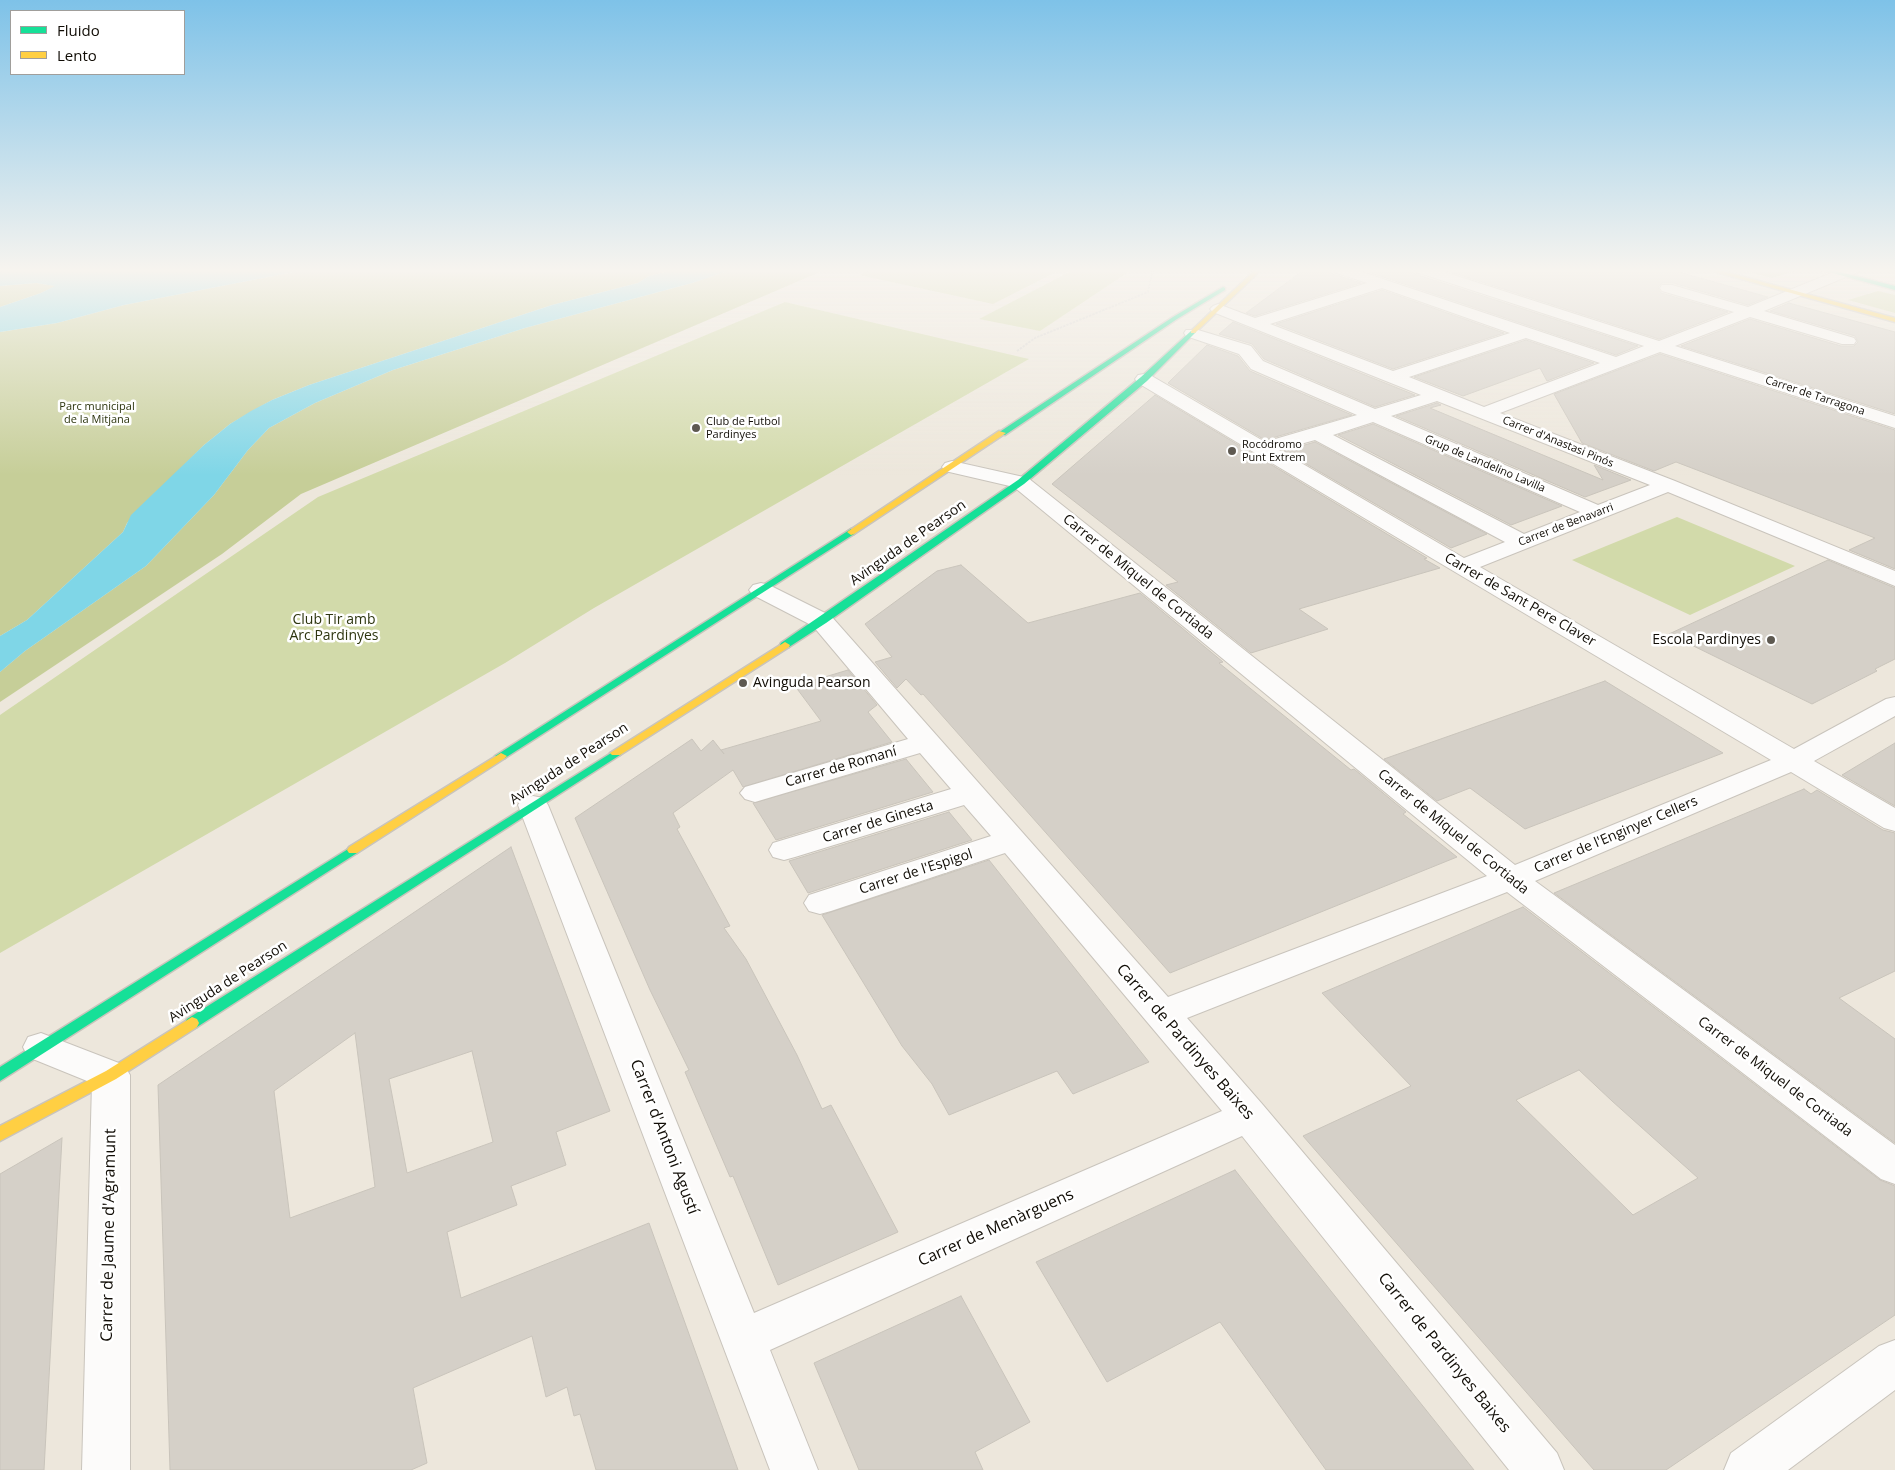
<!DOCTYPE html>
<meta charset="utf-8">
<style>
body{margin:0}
#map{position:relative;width:1895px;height:1470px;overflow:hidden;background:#ede7dc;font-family:"Open Sans",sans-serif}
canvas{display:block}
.legend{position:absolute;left:10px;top:10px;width:175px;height:65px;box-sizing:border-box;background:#fff;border:1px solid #a09e9b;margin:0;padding:6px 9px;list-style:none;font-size:15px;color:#110d06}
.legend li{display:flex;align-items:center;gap:10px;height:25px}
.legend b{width:25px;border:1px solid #a09e9b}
</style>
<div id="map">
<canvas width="1895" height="1470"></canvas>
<ul class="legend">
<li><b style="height:6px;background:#16e098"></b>Fluido</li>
<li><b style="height:6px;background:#ffcf43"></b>Lento</li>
</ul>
</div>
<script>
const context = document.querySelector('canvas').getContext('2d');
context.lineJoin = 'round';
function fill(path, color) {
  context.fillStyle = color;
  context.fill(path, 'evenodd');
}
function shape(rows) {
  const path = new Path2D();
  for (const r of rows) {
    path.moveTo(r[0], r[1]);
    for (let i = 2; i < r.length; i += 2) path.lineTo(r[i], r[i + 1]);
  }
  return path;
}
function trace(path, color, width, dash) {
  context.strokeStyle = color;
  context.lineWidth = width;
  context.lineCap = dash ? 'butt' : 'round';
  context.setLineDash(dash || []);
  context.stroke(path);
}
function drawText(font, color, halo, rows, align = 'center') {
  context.font = font + ' "Open Sans",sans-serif';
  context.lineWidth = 5;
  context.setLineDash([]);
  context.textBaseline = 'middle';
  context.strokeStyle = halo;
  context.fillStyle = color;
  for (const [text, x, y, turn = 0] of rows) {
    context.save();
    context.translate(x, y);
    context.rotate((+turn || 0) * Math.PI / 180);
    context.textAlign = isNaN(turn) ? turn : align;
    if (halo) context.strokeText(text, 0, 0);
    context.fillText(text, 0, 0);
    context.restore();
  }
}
fill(shape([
 [873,269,1062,269,993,304,859,275],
 [1075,269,1133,269,1040,331,979,319],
 [1737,269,1802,269,1772,278],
 [1878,291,1895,295,1895,313,1848,300],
 [785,302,1029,359,594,608,505,663,0,953,0,715,318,497],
 [1677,517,1795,566,1690,615,1572,560]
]), '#d2daaa');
fill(shape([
 [309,269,677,269,649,276,638,283,552,305,309,385,272,400,230,424,204,445,127,523,123,532,27,620,0,636,0,332,57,323,124,305],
 [734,269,827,269,301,494,222,554,0,702,0,672,25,651,146,566,214,495,248,450,269,428,315,403,393,370,525,328,692,283],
 [36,283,56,286,41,293,0,307,0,286]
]), '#c6ce98');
fill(shape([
 [8,269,309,269,124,305,57,323,0,332,0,307,41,293,55,286,36,283,0,286,0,272],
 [677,269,734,269,692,283,525,328,393,370,315,403,269,428,248,450,214,495,146,566,25,651,0,672,0,636,27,620,123,532,131,515,204,445,230,424,251,411,272,400,309,385,552,305,638,283,649,276]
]), '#7fd6e7');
const building = shape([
 [1305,269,1330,269,1333,274,1361,283,1255,316,1246,313,1305,269],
 [1359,269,1412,269,1415,274,1638,346,1616,355,1359,269],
 [1441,269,1668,269,1768,297,1748,305,1673,283,1662,283,1658,287,1661,293,1728,312,1659,339,1441,269],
 [1382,290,1504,333,1393,369,1276,324,1382,290],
 [1789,303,1895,332,1895,414,1681,346,1750,319,1841,346,1854,346,1858,342,1855,336,1770,311,1789,303],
 [1233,322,1415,395,1375,407,1264,359,1252,344,1219,334,1233,322],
 [1526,340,1594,363,1547,381,1540,368,1463,396,1414,377,1526,340],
 [1207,345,1238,356,1250,371,1352,415,1265,440,1168,383,1207,345],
 [1660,354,1895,430,1895,569,1849,550,1875,538,1676,462,1654,471,1582,443,1554,394,1660,354],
 [1155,395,1427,558,1424,559,1440,568,1299,609,1328,629,1251,653,1166,585,1178,582,1052,484,1155,395],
 [1437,403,1441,405,1430,408,1603,480,1594,465,1631,480,1585,497,1396,416,1437,403],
 [1373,424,1562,506,1511,525,1338,435,1373,424],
 [1315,442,1487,534,1451,548,1284,451,1315,442],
 [1828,560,1895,588,1895,659,1875,669,1877,671,1812,704,1669,634,1828,560],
 [961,565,1028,623,1140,593,1223,662,1219,663,1351,770,1354,769,1406,812,1403,814,1457,857,1170,973,923,694,921,695,906,679,897,688,875,662,892,657,865,624,937,571,961,565],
 [848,670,877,705,868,712,892,742,743,787,733,770,673,813,680,827,677,829,730,926,724,928,746,959,797,1055,822,1109,831,1105,898,1232,778,1285,733,1176,730,1177,685,1072,689,1070,650,990,575,818,692,739,701,751,713,740,724,754,721,750,821,721,795,686,848,670],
 [1605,681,1723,753,1525,829,1470,788,1437,801,1384,759,1605,681],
 [1895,743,1895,806,1842,775,1895,743],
 [906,759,933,792,776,840,753,803,906,759],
 [1804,789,1811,794,1817,790,1883,830,1895,833,1895,971,1839,998,1895,1039,1895,1143,1554,893,1804,789],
 [949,812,972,840,808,893,789,861,949,812],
 [511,847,610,1111,556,1132,566,1165,511,1186,517,1205,447,1232,461,1298,649,1223,738,1470,596,1470,580,1414,574,1416,567,1387,546,1397,532,1336,413,1388,427,1463,411,1470,170,1470,158,1085,511,847],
 [355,1033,375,1187,290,1218,274,1091,355,1033],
 [472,1051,493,1142,407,1173,389,1079,472,1051],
 [989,860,1149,1062,1073,1094,1057,1071,949,1115,932,1084,902,1046,822,915,989,860],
 [1523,907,1880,1180,1895,1186,1895,1315,1666,1470,1594,1470,1303,1136,1411,1086,1322,993,1523,907],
 [1579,1070,1612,1101,1698,1178,1633,1215,1516,1100,1579,1070],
 [62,1138,44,1470,0,1470,0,1174,62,1138],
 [1235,1170,1275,1221,1474,1470,1326,1470,1220,1322,1107,1382,1036,1262,1235,1170],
 [961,1296,1030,1422,975,1452,983,1470,859,1470,814,1363,961,1296]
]);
fill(building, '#d5d0c8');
trace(building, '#c9c4bb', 1);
const street = shape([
 [1332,269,1353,269,1616,357,1644,346,1416,272,1414,269,1435,269,1659,341,1734,312,1662,291,1660,288,1662,285,1672,285,1748,307,1841,269,1860,269,1858,272,1764,311,1854,338,1856,341,1854,344,1842,344,1750,317,1675,346,1895,416,1895,428,1660,352,1500,413,1675,481,1895,571,1895,586,1668,492,1480,567,1794,749,1886,699,1895,697,1895,716,1814,761,1895,808,1895,831,1884,828,1791,772,1535,881,1895,1145,1895,1184,1881,1179,1507,892,1187,1018,1263,1105,1557,1453,1564,1470,1509,1470,1242,1136,770,1350,818,1470,770,1470,518,805,523,798,533,796,543,798,548,805,754,1313,1222,1111,1005,853,831,911,820,914,809,911,804,903,809,895,991,836,964,805,795,857,784,860,773,857,769,850,773,843,951,789,920,753,765,799,755,802,745,799,740,793,745,787,908,739,813,626,753,595,749,590,753,585,761,583,769,585,831,616,1168,997,1487,876,1014,487,945,471,942,467,945,463,952,461,1028,478,1515,865,1771,760,1255,453,1138,383,1135,379,1138,375,1144,374,1150,375,1265,442,1357,415,1251,369,1239,354,1186,336,1184,333,1186,330,1198,330,1251,346,1263,361,1375,409,1421,395,1213,312,1210,309,1213,306,1218,304,1255,318,1367,283,1334,272,1332,269],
 [1382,288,1510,333,1393,371,1270,324,1382,288],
 [1526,338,1600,363,1484,407,1409,377,1526,338],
 [1437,401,1650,485,1598,505,1391,416,1437,401],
 [1373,422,1580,512,1524,534,1333,435,1373,422],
 [1315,440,1505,542,1464,558,1279,450,1315,440],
 [41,1033,124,1065,130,1075,130,1470,82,1470,92,1083,28,1057,23,1047,28,1037,41,1033],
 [1895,1340,1895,1390,1788,1470,1724,1470,1731,1453,1879,1346,1895,1340]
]);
const fast = shape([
 [1818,269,1828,269,1895,286,1895,290,1818,269],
 [1223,287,1225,288,1225,290,1177,319,1005,435,998,433,1173,317,1223,287],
 [1191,331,1196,332,1147,381,1024,484,826,623,789,647,781,647,780,645,781,643,1018,480,1141,377,1191,331],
 [851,529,855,532,854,534,505,758,501,759,495,756,851,529],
 [616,750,620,751,622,753,620,755,197,1027,192,1029,187,1027,185,1023,187,1019,616,750],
 [353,846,357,847,359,850,357,853,0,1081,0,1067,353,846]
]);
const slow = shape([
 [1705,269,1715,269,1895,318,1895,322,1705,269],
 [1255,270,1260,271,1195,333,1191,333,1191,331,1255,270],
 [999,431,1006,433,854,534,851,535,847,532,999,431],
 [785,642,790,645,789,647,620,755,612,755,610,753,785,642],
 [501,753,507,756,505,758,357,853,349,853,347,850,349,847,501,753],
 [192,1017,197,1019,199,1023,197,1027,116,1079,0,1141,0,1126,106,1071,192,1017]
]);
trace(street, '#c9c4bc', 2);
trace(fast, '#c9c4bc', 3);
trace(slow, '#c9c4bc', 3);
trace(shape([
 [1017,351,1035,338,1148,292,1153,269]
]), '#d9d6d3', 2, [2.5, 1]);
fill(street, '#fcfbfa');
fill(fast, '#16e098');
fill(slow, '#ffcf43');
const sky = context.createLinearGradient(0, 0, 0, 475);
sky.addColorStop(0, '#7ec2e8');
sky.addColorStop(0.57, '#f7f4ef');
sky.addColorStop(1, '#f7f4ef00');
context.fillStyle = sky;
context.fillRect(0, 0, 1895, 475);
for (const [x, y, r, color] of [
 [696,428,5,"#5e5951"],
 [1232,451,5,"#5e5951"],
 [1771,640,5,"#5e5951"],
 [743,683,5,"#5e5951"]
]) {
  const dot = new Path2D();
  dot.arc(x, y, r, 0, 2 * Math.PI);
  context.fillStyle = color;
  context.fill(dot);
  trace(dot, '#fff', 2);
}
drawText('11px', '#110d06', '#fff', [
 ["Carrer de Tarragona",1815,396,18],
 ["Carrer d'Anastasi Pinós",1558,442,22],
 ["Grup de Landelino Lavilla",1485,464,23],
 ["Carrer de Benavarri",1566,525,-21]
]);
drawText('11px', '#2d350f', '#fff', [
 ["Parc municipal",97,407],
 ["de la Mitjana",97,420]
]);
drawText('11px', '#110d06', '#fff', [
 ["Club de Futbol",706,422],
 ["Pardinyes",706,435],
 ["Rocódromo",1242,445],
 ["Punt Extrem",1242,458]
], 'left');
drawText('14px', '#110d06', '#fff', [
 ["Avinguda de Pearson",908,543,-35],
 ["Carrer de Miquel de Cortiada",1138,577,39],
 ["Carrer de Sant Pere Claver",1520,600,30],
 ["Avinguda de Pearson",569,764,-33],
 ["Carrer de Romaní",841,767,-16],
 ["Carrer de Ginesta",878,822,-17],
 ["Carrer de Miquel de Cortiada",1453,832,39],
 ["Carrer de l'Enginyer Cellers",1616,835,-23],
 ["Carrer de l'Espigol",916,872,-18],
 ["Avinguda de Pearson",228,982,-33],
 ["Carrer de Miquel de Cortiada",1775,1077,37]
]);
drawText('14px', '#2d350f', '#fff', [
 ["Club Tir amb",334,620],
 ["Arc Pardinyes",334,636]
]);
drawText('14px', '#110d06', '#fff', [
 ["Escola Pardinyes",1761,640],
 ["Avinguda Pearson",753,683,"left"]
], 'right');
drawText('16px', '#110d06', '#fff', [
 ["Carrer de Pardinyes Baixes",1185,1042,49],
 ["Carrer d'Antoni Agustí",664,1137,69],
 ["Carrer de Menàrguens",996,1228,-24],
 ["Carrer de Jaume d'Agramunt",109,1235,-89],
 ["Carrer de Pardinyes Baixes",1444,1353,51]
]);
</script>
